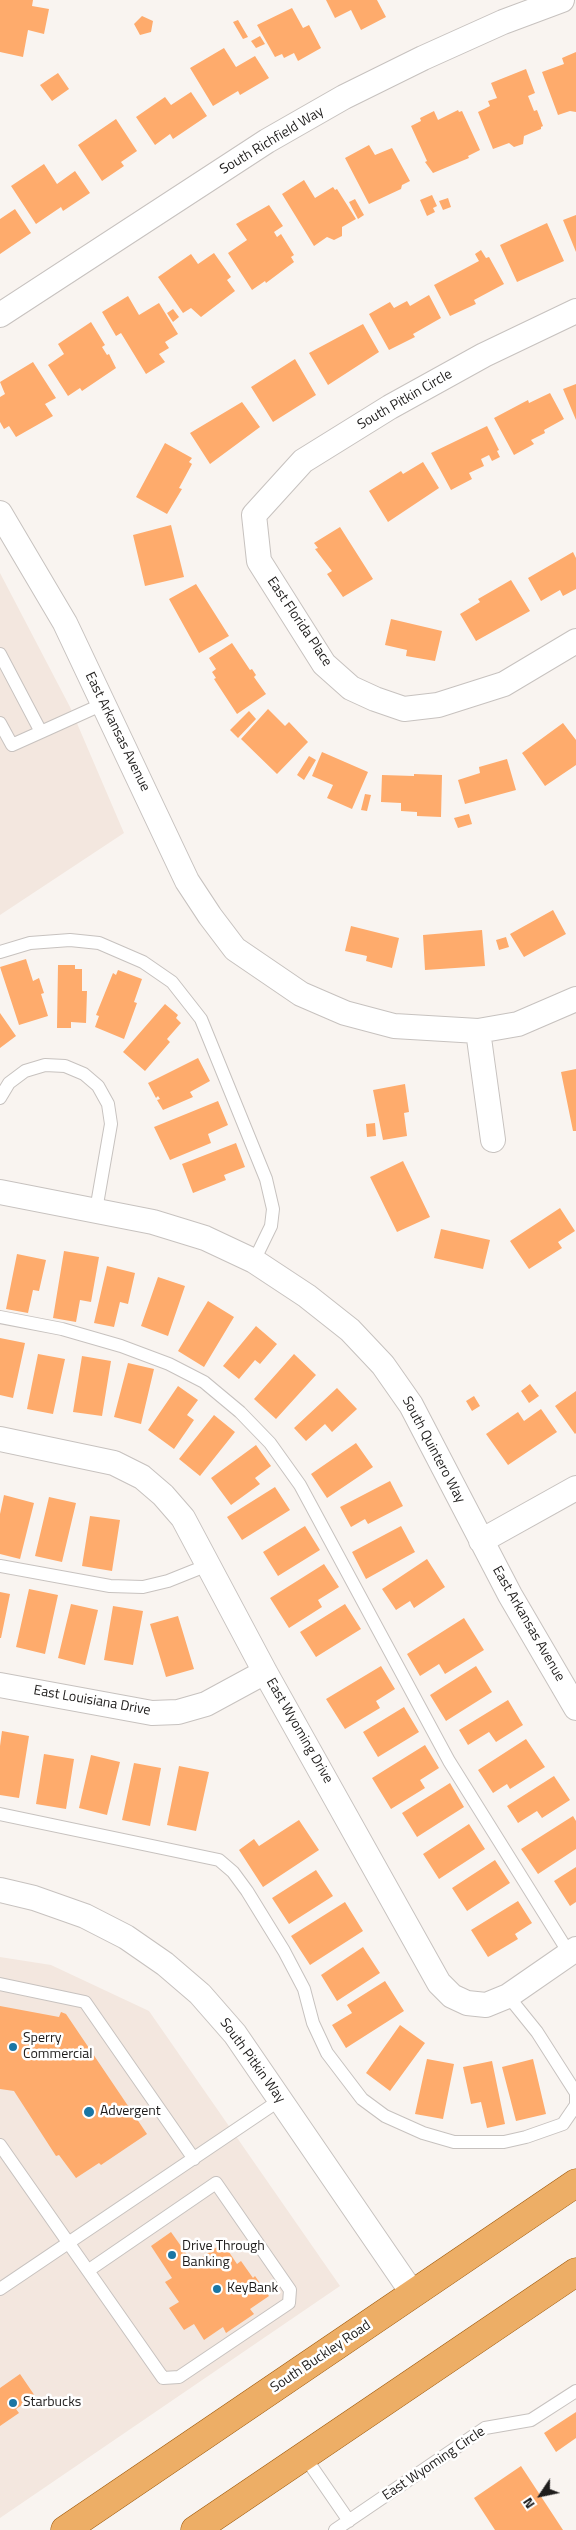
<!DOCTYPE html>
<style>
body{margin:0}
#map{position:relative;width:576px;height:2530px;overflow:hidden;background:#f9f4f0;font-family:"Titillium Web",sans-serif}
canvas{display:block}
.north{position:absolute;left:516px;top:2470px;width:50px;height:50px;-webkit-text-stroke:4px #fff;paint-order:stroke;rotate:236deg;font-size:14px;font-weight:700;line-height:20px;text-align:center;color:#1f1d1c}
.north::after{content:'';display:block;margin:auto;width:18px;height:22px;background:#1f1d1c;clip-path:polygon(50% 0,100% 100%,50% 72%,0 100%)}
</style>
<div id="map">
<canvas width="576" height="2530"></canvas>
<div class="north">N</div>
</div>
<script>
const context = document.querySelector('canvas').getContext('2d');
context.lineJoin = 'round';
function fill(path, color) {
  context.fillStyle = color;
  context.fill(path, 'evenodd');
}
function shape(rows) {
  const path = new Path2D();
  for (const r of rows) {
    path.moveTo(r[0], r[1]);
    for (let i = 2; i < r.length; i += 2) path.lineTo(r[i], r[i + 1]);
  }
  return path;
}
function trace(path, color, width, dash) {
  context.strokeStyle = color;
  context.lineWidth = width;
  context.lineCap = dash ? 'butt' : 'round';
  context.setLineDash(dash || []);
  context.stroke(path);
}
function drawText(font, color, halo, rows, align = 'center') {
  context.font = font + ' "Titillium Web",sans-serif';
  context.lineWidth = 5;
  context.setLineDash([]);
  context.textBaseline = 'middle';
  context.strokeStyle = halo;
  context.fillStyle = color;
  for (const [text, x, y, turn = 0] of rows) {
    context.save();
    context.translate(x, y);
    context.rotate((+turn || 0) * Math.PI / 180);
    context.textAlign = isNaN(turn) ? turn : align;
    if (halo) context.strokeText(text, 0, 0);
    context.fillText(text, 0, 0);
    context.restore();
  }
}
fill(shape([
 [0,573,70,707,124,833,0,915],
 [0,1957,51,1965,149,2011,340,2286,0,2518]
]), '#f3e7df');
fill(shape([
 [0,0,33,0,32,6,49,9,44,34,28,30,23,57,0,52],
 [326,0,377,0,386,17,361,30,351,10,335,18],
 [292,8,303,28,309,25,321,48,298,61,294,53,284,58,282,54,275,57,257,25],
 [142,16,153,21,151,32,140,35,134,24],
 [238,20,248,37,243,39,233,22],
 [260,36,265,44,256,48,251,41],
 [224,48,236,67,255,56,269,78,240,95,238,91,213,106,190,68],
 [576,52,576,112,570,111,558,115,542,72,564,64,562,58],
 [526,69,535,93,528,96,534,111,537,110,543,126,541,127,541,129,524,136,523,144,514,147,509,143,493,149,478,112,490,106,488,101,497,98,491,83],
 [58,73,69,89,52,101,40,85],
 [191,92,207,116,173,139,170,134,155,145,136,117,165,97,171,105],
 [458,110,459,112,462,111,480,150,468,156,469,158,433,173,425,162,427,161,411,126,421,121,420,118,434,111,438,120],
 [116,119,137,151,121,162,124,166,102,181,78,145],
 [369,145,375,155,392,148,410,181,402,185,401,189,369,204,345,158],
 [44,164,57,184,75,171,90,193,63,211,61,207,36,224,11,186],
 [304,180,315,198,333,187,335,190,337,189,356,219,342,227,342,236,334,240,327,237,314,246,282,194],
 [432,195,437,206,433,208,435,212,427,216,420,200],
 [448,198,451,207,443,210,439,201],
 [355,199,364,215,358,219,349,202],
 [269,205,283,226,274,232,277,237,281,234,294,255,291,257,294,262,266,283,265,281,252,290,228,253,247,240,236,224],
 [15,209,31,233,0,254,0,219],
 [576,215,576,252,563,220],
 [547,223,564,261,517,282,500,245],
 [481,250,486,258,489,257,504,284,474,300,476,304,450,316,434,285,479,261,475,254],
 [214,253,231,277,227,280,235,291,201,317,191,308,183,313,158,277,191,254,198,264],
 [429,295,441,318,413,334,415,337,389,350,369,314,390,302,394,308,407,301,410,306],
 [128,296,139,315,159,303,178,334,165,342,169,348,159,354,165,362,146,374,121,333,116,336,102,312],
 [173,309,179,317,173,322,167,313],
 [91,322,105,345,102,347,107,355,109,354,116,368,82,391,80,388,68,396,48,365,64,354,58,344],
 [363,324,379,352,328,385,309,353],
 [295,359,316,395,273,422,251,387],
 [33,362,56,398,45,404,53,416,16,437,9,426,4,429,0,422,0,397,5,394,0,382],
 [576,384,576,420,563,389],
 [550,393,564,419,544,430,545,433,531,440,534,444,514,455,494,418,528,400,529,403],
 [242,402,260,427,210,464,190,433],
 [487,426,499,450,497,451,500,457,492,461,489,455,481,459,484,466,469,473,472,479,451,490,431,453],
 [165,443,192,458,189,462,192,464,179,488,182,489,167,514,136,497],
 [423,462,439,488,388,522,369,491,401,471,403,474],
 [171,525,184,577,145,586,133,535],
 [340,527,373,579,343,597,327,574,332,571,315,549,318,548,314,543],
 [573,552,576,558,576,589,563,596,560,590,541,601,528,578],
 [511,580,530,611,476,641,460,614,480,602,478,599],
 [196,584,229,636,199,653,169,599],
 [391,619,442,631,435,661,406,656,407,650,385,645],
 [232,643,250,670,252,669,256,675,254,677,266,694,237,714,214,679,216,678,212,672,216,669,209,658],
 [268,709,285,726,289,722,308,742,277,774,241,739],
 [249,711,256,719,238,738,230,730],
 [563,723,576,740,576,765,545,786,522,753],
 [322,752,368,772,352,809,327,798,333,785,312,776],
 [309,756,316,760,304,780,297,775],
 [507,759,516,790,465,804,458,780,480,773,479,767],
 [414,774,442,775,441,817,417,816,417,812,401,811,401,803,381,802,382,775,414,776],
 [365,794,371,795,367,811,361,810],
 [469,814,472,824,458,828,454,818],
 [553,910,566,934,524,957,510,934],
 [351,926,399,938,392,968,366,961,367,956,345,951],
 [482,930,485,966,425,970,423,935],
 [506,937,509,947,499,950,496,940],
 [26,959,33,981,39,978,44,993,41,994,48,1016,19,1025,0,967],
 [58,965,75,965,75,969,82,969,82,991,87,991,86,1023,71,1022,71,1028,57,1028],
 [118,970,142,979,134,1002,137,1003,124,1039,95,1027,99,1016,96,1015,113,973,116,975],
 [165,1004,178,1015,176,1018,181,1023,167,1039,170,1042,145,1071,123,1052],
 [0,1013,16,1036,0,1048],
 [198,1058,210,1081,190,1092,193,1097,163,1110,157,1100,160,1099,158,1096,156,1098,148,1083],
 [576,1069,576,1131,573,1131,561,1072],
 [405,1084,409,1112,404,1113,407,1136,383,1140,373,1090],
 [218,1101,228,1125,208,1134,211,1143,170,1160,154,1127],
 [375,1123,376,1136,367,1137,366,1124],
 [236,1143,245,1167,224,1175,226,1180,193,1193,182,1164],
 [403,1161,430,1217,397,1232,370,1177],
 [560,1208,575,1231,558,1242,562,1248,529,1269,510,1241],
 [441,1229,490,1240,483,1269,434,1258],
 [64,1251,99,1257,91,1302,80,1300,76,1322,53,1318],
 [17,1254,46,1260,39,1291,33,1290,28,1313,6,1309],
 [107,1266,135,1273,128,1304,120,1302,114,1327,94,1323],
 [158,1277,185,1286,168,1336,141,1326],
 [208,1301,234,1317,204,1367,178,1351],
 [256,1326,277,1344,260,1364,255,1360,239,1379,223,1366],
 [0,1338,25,1343,13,1398,0,1395],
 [38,1354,65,1359,53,1414,27,1409],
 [294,1354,316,1375,276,1419,254,1399],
 [82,1356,111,1361,102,1416,73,1412],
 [128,1363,154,1369,141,1424,114,1417],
 [530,1384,539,1396,529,1403,521,1391],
 [178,1386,198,1400,187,1415,194,1420,174,1449,148,1430],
 [337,1388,357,1409,332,1432,325,1424,306,1441,294,1428],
 [576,1391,576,1433,575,1434,555,1406],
 [474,1396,480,1406,472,1411,466,1401],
 [541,1409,557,1432,508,1465,486,1434,518,1412,524,1421],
 [214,1415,235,1432,200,1476,179,1459],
 [356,1443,373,1467,327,1498,311,1474],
 [256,1445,271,1466,255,1478,260,1484,231,1505,211,1478],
 [390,1481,403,1506,368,1524,365,1519,351,1527,340,1507],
 [275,1487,290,1510,242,1540,227,1517],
 [4,1495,34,1503,20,1559,0,1554,0,1514],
 [49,1497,76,1503,62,1562,35,1556],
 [90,1516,120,1520,112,1571,82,1566],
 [305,1526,320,1550,278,1576,263,1552],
 [401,1526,415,1552,366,1579,352,1552],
 [427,1559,445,1587,414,1608,410,1601,396,1610,382,1589],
 [324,1564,339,1587,318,1600,322,1607,289,1628,270,1598],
 [29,1589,58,1595,45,1654,16,1647],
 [0,1592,10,1594,1,1638,0,1638],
 [71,1604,98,1610,85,1665,58,1658],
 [345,1604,361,1629,316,1657,300,1632],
 [113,1606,143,1611,133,1665,104,1660],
 [178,1616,194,1669,166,1677,150,1624],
 [464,1618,484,1650,445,1674,439,1664,420,1676,407,1654],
 [381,1666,395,1689,376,1701,380,1708,345,1729,326,1699],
 [476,1666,492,1692,446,1721,430,1695],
 [508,1700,523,1725,496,1742,489,1732,468,1745,459,1730],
 [404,1707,419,1732,378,1757,363,1732],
 [2,1731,29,1736,19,1798,0,1795,0,1746],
 [526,1739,545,1767,510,1789,507,1784,493,1793,478,1770],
 [425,1745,439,1768,420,1780,425,1788,391,1809,372,1778],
 [44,1754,74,1759,66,1809,36,1804],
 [91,1755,120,1762,107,1815,79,1808],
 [134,1763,161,1768,150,1826,122,1820],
 [179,1766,209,1772,196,1831,167,1825],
 [554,1776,570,1800,542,1818,537,1811,518,1823,507,1806],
 [450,1783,464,1807,417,1837,402,1813],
 [573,1816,576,1821,576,1849,538,1874,521,1849],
 [299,1820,319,1850,263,1887,239,1850,254,1839,259,1846],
 [469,1824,485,1849,439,1879,423,1854],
 [495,1860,510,1883,467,1911,452,1888],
 [576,1867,576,1902,570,1906,554,1881],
 [316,1870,333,1896,289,1924,272,1898],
 [518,1901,532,1923,515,1934,518,1939,488,1957,471,1930],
 [345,1902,363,1931,310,1965,291,1936],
 [363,1947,380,1973,337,2001,321,1975],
 [385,1981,404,2011,346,2048,332,2025,352,2013,347,2005],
 [0,2006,59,2017,61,2012,66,2014,147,2134,101,2165,99,2163,76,2178,59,2155,56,2156,14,2091,0,2089],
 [400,2025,425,2043,390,2091,366,2073],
 [427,2059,454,2064,443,2119,415,2114],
 [533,2059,546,2114,516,2121,502,2067],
 [492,2061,505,2124,487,2128,481,2102,471,2104,463,2067],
 [171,2232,193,2263,223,2243,237,2264,241,2261,253,2278,255,2276,269,2296,250,2309,254,2314,226,2333,223,2327,204,2340,194,2324,184,2330,169,2308,179,2302,165,2282,172,2278,151,2246],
 [20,2374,35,2396,16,2409,19,2413,0,2426,0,2388],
 [576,2412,576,2438,556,2452,544,2433],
 [521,2466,563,2530,495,2530,474,2498]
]), '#feab6c');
const lane = shape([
 [0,654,41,732,103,704],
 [0,723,12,745,41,732],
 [0,952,30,943,70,940,99,943,143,962,172,982,201,1019,266,1179,273,1209,271,1226,254,1261],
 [0,1098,9,1083,25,1071,45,1065,65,1066,84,1074,98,1086,108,1104,111,1124,96,1210],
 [0,1317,62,1329,121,1346,169,1364,204,1382,240,1412,270,1443,300,1485,449,1761,569,1953],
 [0,1566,110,1586,143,1587,168,1581,208,1565],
 [0,1814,219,1860,233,1872,247,1891,284,1951,304,1989,313,2023,327,2053,362,2099,385,2116,423,2133,454,2142,504,2142,526,2137,563,2124,576,2105,576,2093],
 [0,1984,85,2002,194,2159],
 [508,1996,537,2032,576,2093],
 [0,2145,163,2378,179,2377,289,2303,290,2290,216,2183,89,2270],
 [0,2289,280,2100],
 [305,2457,349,2521],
 [335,2530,485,2428,531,2420,576,2391]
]);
const street = shape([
 [576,311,484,355,390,407,303,461,254,515,259,561,324,664,351,688,375,699,404,709,438,705,504,684,576,641],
 [0,315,267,141,344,97,423,58,503,22,562,0],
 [0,513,65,623,187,881,210,916,235,949,301,994,345,1013,394,1026,478,1031,518,1024,576,999],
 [478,1031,493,1140],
 [0,1192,153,1222,205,1238,254,1261,307,1296,350,1330,383,1365,411,1405,510,1595,576,1708],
 [0,1439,114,1463,142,1477,163,1495,183,1518,265,1672,439,1983,452,1996,467,2003,486,2005,508,1996,576,1949],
 [481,1541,576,1488],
 [0,1685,152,1713,178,1712,206,1704,265,1672],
 [0,1890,34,1898,85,1916,126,1937,165,1964,200,1994,235,2034,413,2294]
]);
const primary = shape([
 [65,2530,576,2183],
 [195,2530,576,2272]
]);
trace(lane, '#c7c2bf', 14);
trace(street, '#c7c2bf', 26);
trace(primary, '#9d580a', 29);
trace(lane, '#fff', 12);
trace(street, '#fff', 24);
trace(primary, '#edae66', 28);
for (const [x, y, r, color] of [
 [13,2047,5,"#1a76a4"],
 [89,2112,6,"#1a76a4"],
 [172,2255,5,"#1a76a4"],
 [217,2289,5,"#1a76a4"],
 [13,2403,5,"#1a76a4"]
]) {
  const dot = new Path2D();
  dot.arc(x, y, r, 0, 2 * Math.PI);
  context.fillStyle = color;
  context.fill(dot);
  trace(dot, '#fff', 2);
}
drawText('14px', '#1f1d1c', '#fff', [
 ["South Richfield Way",272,141,-31],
 ["South Pitkin Circle",405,400,-30],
 ["East Florida Place",299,622,56],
 ["East Arkansas Avenue",117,732,64],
 ["South Quintero Way",433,1450,62],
 ["East Arkansas Avenue",528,1624,60],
 ["East Louisiana Drive",92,1701,10],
 ["East Wyoming Drive",299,1731,60],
 ["South Pitkin Way",252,2061,54],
 ["South Buckley Road",321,2357,-34],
 ["East Wyoming Circle",434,2464,-34]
]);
drawText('14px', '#1f1d1c', '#fff', [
 ["Sperry",23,2039],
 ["Commercial",23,2055],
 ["Advergent",100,2112],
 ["Drive Through",182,2247],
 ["Banking",182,2263],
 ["KeyBank",227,2289],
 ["Starbucks",23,2403]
], 'left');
</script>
